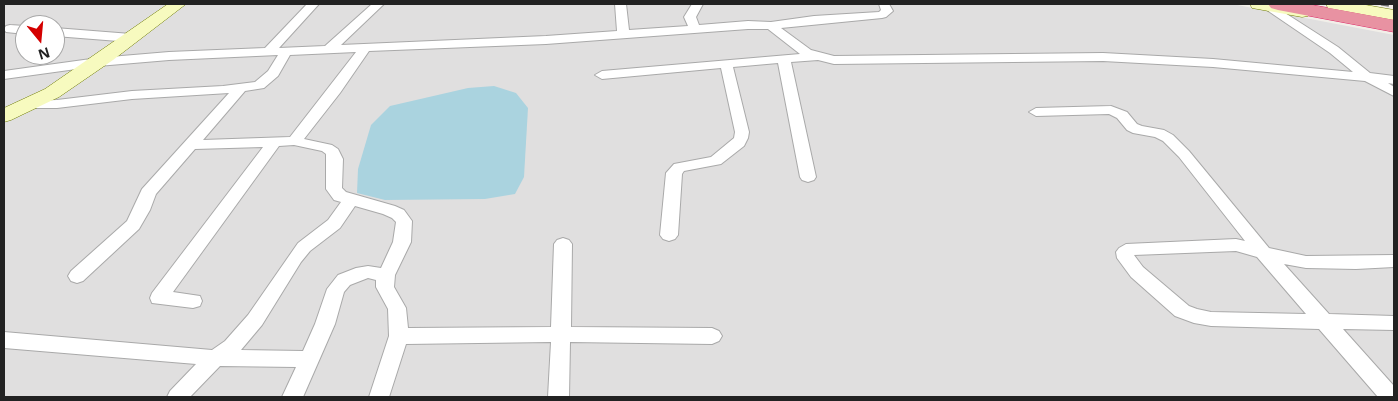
<!DOCTYPE html>
<style>
body{margin:0}
#map{position:relative;width:1398px;height:401px;overflow:hidden;background:#f2efe9;font-family:"Open Sans",sans-serif}
canvas{display:block}
.frame{position:absolute;inset:0;border:5px solid #222;pointer-events:none}
.north{position:absolute;left:15px;top:15px;width:50px;height:50px;box-sizing:border-box;background:#fff;border:1px solid #a7a7a7;border-radius:50%;rotate:163deg;font-size:14px;font-weight:700;line-height:20px;text-align:center;color:#222}
.north::after{content:'';display:block;margin:auto;width:18px;height:22px;background:#d40000;clip-path:polygon(50% 0,100% 100%,50% 72%,0 100%)}
</style>
<div id="map">
<canvas width="1398" height="401"></canvas>
<div class="frame"></div>
<div class="north">N</div>
</div>
<script>
const context = document.querySelector('canvas').getContext('2d');
context.lineJoin = 'round';
function fill(path, color) {
  context.fillStyle = color;
  context.fill(path, 'evenodd');
}
function shape(rows) {
  const path = new Path2D();
  for (const r of rows) {
    path.moveTo(r[0], r[1]);
    for (let i = 2; i < r.length; i += 2) path.lineTo(r[i], r[i + 1]);
  }
  return path;
}
function trace(path, color, width, dash) {
  context.strokeStyle = color;
  context.lineWidth = width;
  context.lineCap = dash ? 'butt' : 'round';
  context.setLineDash(dash || []);
  context.stroke(path);
}
fill(shape([
 [4,4,1232,4,1394,35,1394,397,4,397],
 [25,25,55,25,55,55,25,55]
]), '#e0dfdf');
fill(shape([
 [494,86,516,93,528,108,524,177,515,194,485,199,385,200,357,193,358,169,371,125,390,106,468,88]
]), '#aad3df');
const street = shape([
 [307,4,319,4,279,48,325,46,372,4,384,4,341,45,546,36,617,31,615,4,626,4,629,30,688,26,684,17,692,4,703,4,696,17,699,25,748,21,771,22,814,16,879,12,881,10,879,4,889,4,893,11,886,17,882,18,781,28,811,50,834,56,1103,53,1213,59,1353,72,1330,53,1258,4,1271,4,1338,47,1370,73,1394,76,1394,84,1388,83,1394,87,1394,96,1365,81,1213,67,1103,61,834,64,818,60,791,62,816,177,814,180,808,182,802,180,800,177,778,63,733,67,749,132,748,138,744,146,721,164,684,171,682,174,678,235,675,239,669,241,663,239,660,235,666,173,674,164,711,157,734,138,735,132,721,68,602,79,595,75,602,71,800,54,768,29,748,29,546,44,369,51,340,93,304,139,332,145,338,149,343,159,342,188,346,192,395,206,404,210,412,221,411,242,395,275,394,287,406,308,408,328,551,327,554,244,557,240,563,238,569,240,572,244,571,327,712,328,719,331,722,336,719,341,712,344,570,342,569,397,548,397,551,342,406,344,389,397,369,397,389,336,388,309,376,287,376,280,368,278,350,285,344,292,335,324,303,397,282,397,296,367,220,366,190,397,167,397,170,391,196,364,4,348,4,332,212,350,225,341,248,315,298,243,328,220,341,202,334,200,326,189,326,154,322,151,294,145,279,146,173,292,200,296,202,301,200,306,193,308,152,303,150,298,152,293,263,147,195,149,156,194,150,210,139,229,83,281,77,283,71,281,68,276,71,271,127,221,142,189,229,93,132,99,57,108,31,108,26,107,24,104,26,101,57,100,132,91,223,86,255,82,268,71,278,55,169,60,98,66,4,79,4,71,98,58,169,52,265,48,307,4],
 [356,52,290,137,203,140,245,91,264,88,278,76,290,55,356,52],
 [355,206,383,214,392,218,396,222,393,242,381,268,368,266,356,268,338,275,327,289,315,324,303,351,241,350,262,325,301,262,310,251,340,228,355,206],
 [10,25,25,26,25,34,6,32,4,29,6,26,10,25],
 [55,28,131,34,137,38,131,42,55,36,55,28],
 [1111,106,1127,112,1137,124,1142,126,1164,130,1173,135,1189,151,1269,248,1306,256,1394,255,1394,267,1356,269,1306,268,1284,264,1329,314,1394,316,1394,330,1343,329,1394,386,1394,397,1378,397,1319,329,1211,326,1194,323,1175,316,1131,277,1117,258,1116,252,1119,248,1126,244,1236,239,1245,241,1179,157,1163,141,1155,137,1133,133,1127,130,1117,118,1109,114,1036,116,1029,112,1036,108,1111,106],
 [1236,251,1257,257,1306,314,1211,312,1197,309,1189,306,1143,267,1134,255,1236,251]
]);
const secondary = shape([
 [168,4,186,4,113,60,59,97,11,120,4,122,4,108,45,89,168,4],
 [1250,4,1284,4,1308,8,1310,12,1308,16,1302,17,1252,8,1250,4],
 [1326,4,1360,4,1394,10,1394,20,1334,9,1328,8,1326,4]
]);
const highway = shape([
 [1268,4,1307,4,1394,20,1394,32,1278,10,1271,8,1268,4]
]);
trace(street, '#a9a9a9', 2);
trace(secondary, '#707d05', 1);
trace(highway, '#dc2a67', 1);
fill(street, '#fff');
fill(secondary, '#f7fabf');
fill(highway, '#e892a2');
trace(shape([
 [1381,4,1394,6]
]), '#707070', 3, [8, 8]);
</script>
